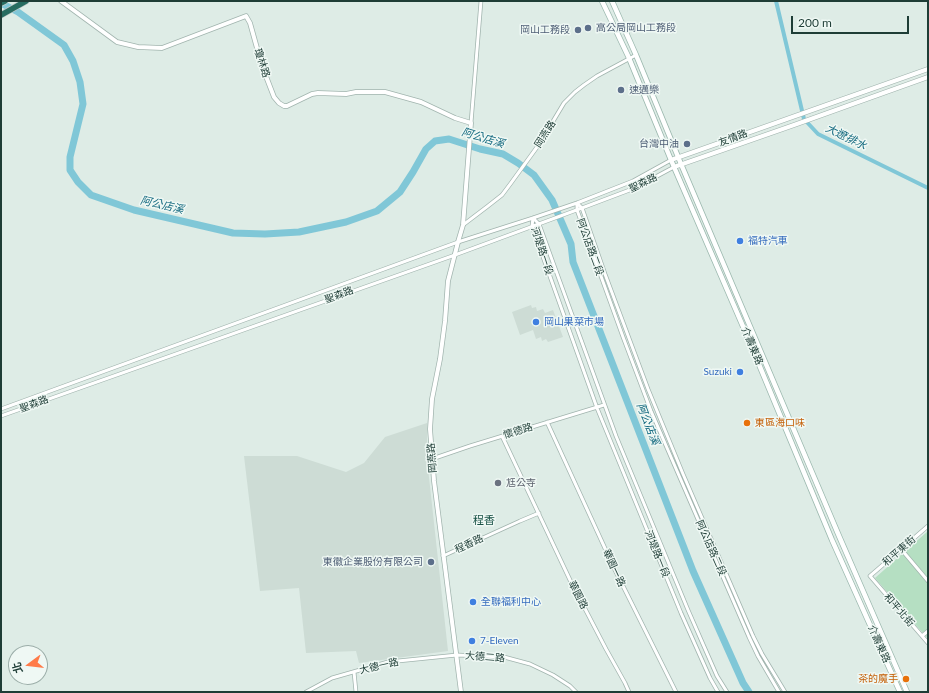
<!DOCTYPE html>
<meta charset="utf-8">
<style>
body{margin:0}
#map{position:relative;width:929px;height:693px;overflow:hidden;background:#deece6;font-family:Lato,"Noto Sans TC",sans-serif}
canvas{display:block}
.frame{position:absolute;inset:0;border:2px solid #1e3d36;pointer-events:none}
.north{position:absolute;left:8px;top:645px;width:40px;height:40px;box-sizing:border-box;background:#eff8f4;border:1px solid #9bada8;border-radius:50%;rotate:255deg;font-size:11px;font-weight:700;line-height:16px;text-align:center;color:#1e3d36}
.north::after{content:'';display:block;margin:auto;width:14px;height:18px;background:#ff7b49;clip-path:polygon(50% 0,100% 100%,50% 72%,0 100%)}
.scale{position:absolute;left:791px;top:16px;width:118px;height:18px;box-sizing:border-box;border:2px solid #1e3d36;border-top:0;padding-left:5px;font-size:12px;line-height:14px;white-space:nowrap;color:#1e3d36;-webkit-text-stroke:3px #eff8f4;paint-order:stroke}
</style>
<div id="map">
<canvas width="929" height="693"></canvas>
<div class="frame"></div>
<div class="north">北</div>
<div class="scale">200 m</div>
</div>
<script>
const context = document.querySelector('canvas').getContext('2d');
context.lineJoin = 'round';
function fill(path, color) {
  context.fillStyle = color;
  context.fill(path, 'evenodd');
}
function shape(rows) {
  const path = new Path2D();
  for (const r of rows) {
    path.moveTo(r[0], r[1]);
    for (let i = 2; i < r.length; i += 2) path.lineTo(r[i], r[i + 1]);
  }
  return path;
}
function trace(path, color, width, dash) {
  context.strokeStyle = color;
  context.lineWidth = width;
  context.lineCap = dash ? 'butt' : 'round';
  context.setLineDash(dash || []);
  context.stroke(path);
}
function drawText(font, color, halo, rows, align = 'center') {
  context.font = font + ' Lato,"Noto Sans TC",sans-serif';
  context.lineWidth = 3;
  context.setLineDash([]);
  context.textBaseline = 'middle';
  context.strokeStyle = halo;
  context.fillStyle = color;
  for (const [text, x, y, turn = 0] of rows) {
    context.save();
    context.translate(x, y);
    context.rotate((+turn || 0) * Math.PI / 180);
    context.textAlign = isNaN(turn) ? turn : align;
    if (halo) context.strokeText(text, 0, 0);
    context.fillText(text, 0, 0);
    context.restore();
  }
}
fill(shape([
 [531,305,532,308,536,307,537,311,543,309,545,313,553,310,563,337,548,342,546,339,542,341,541,337,536,339,533,330,520,335,512,312],
 [427,423,427,459,448,651,359,663,356,651,306,653,299,588,260,591,244,456,297,456,346,472,364,463,385,437]
]), '#cddcd5');
fill(shape([
 [928,531,928,639,875,578]
]), '#b5dfc2');
trace(shape([
 [776,1,804,119,818,134,928,188]
]), '#80c7d7', 4);
trace(shape([
 [1,3,18,12,64,45,73,61,80,82,83,104,70,157,70,170,78,182,91,195,134,210,233,233,265,234,299,232,346,222,377,211,400,192,413,172,426,149,435,141,449,139,480,149,503,154,518,163,534,175,552,200,571,244,573,262,693,571,743,683,749,692]
]), '#80c7d7', 7);
const minor = shape([
 [471,123,481,1],
 [577,203,582,208,605,274,648,389,683,474,753,636,762,654,785,692],
 [577,203,577,210,623,337,651,411,749,637,758,656,779,692],
 [533,218,539,224,616,436,688,610,717,676,727,692],
 [533,218,532,226,597,408,681,613,710,678,718,692],
 [463,225,488,206,502,195,511,183,540,143,564,103,575,92,584,85,597,76,636,55],
 [1,409,458,242,533,218,577,203,633,181,671,160],
 [1,416,455,255,582,208,635,188,674,167],
 [547,422,614,568,676,692],
 [502,436,570,580,606,649,625,683,629,692],
 [432,459,470,446,604,405],
 [928,526,870,576,928,643],
 [901,549,928,581],
 [443,556,520,521,539,513],
 [922,636,928,631],
 [354,672,356,692],
 [306,692,332,678,388,662,457,655,504,657,530,664,553,675,570,686,576,692]
]);
const tertiary = shape([
 [61,1,117,42,138,47,162,48,246,16,250,23,262,66,274,97,279,103,284,106,287,106,312,94,318,93,346,94,356,92,385,92,421,102,455,118,471,123,463,225,458,242,448,281,445,321,440,359,432,399,430,429,434,481,461,692],
 [671,160,928,69],
 [674,167,794,125,928,77]
]);
const secondary = shape([
 [602,1,629,58,671,160,748,338,832,540,900,692],
 [612,1,636,55,681,164,839,536,907,692]
]);
const motorway = shape([
 [1,3,5,1],
 [1,15,26,1]
]);
trace(minor, '#a1b4ae', 4.5);
trace(tertiary, '#a1b4ae', 5.5);
trace(secondary, '#9cb9af', 6);
trace(motorway, '#c0c9c7', 7);
trace(minor, '#fff', 3);
trace(tertiary, '#fff', 4);
trace(secondary, '#fff', 4.5);
trace(motorway, '#276c60', 5.5);
for (const [x, y, r, color] of [
 [588,28,4,"#5c6f8a"],
 [578,30,4,"#5c6f8a"],
 [621,90,4,"#5c6f8a"],
 [687,144,4,"#5c6f8a"],
 [740,241,4,"#3f7fe0"],
 [536,322,4,"#3f7fe0"],
 [740,372,4,"#3f7fe0"],
 [747,423,4,"#e8710a"],
 [498,483,4,"#6b7280"],
 [431,562,4,"#5c6f8a"],
 [473,602,4,"#3f7fe0"],
 [472,641,4,"#3f7fe0"],
 [906,679,4,"#e8710a"]
]) {
  const dot = new Path2D();
  dot.arc(x, y, r, 0, 2 * Math.PI);
  context.fillStyle = color;
  context.fill(dot);
  trace(dot, '#eff8f4', 1.5);
}
drawText('10px', '#4e5e75', '#eff8f4', [
 ["高公局岡山工務段",596,28,"left"],
 ["岡山工務段",570,30],
 ["速邁樂",629,90,"left"],
 ["台灣中油",679,144],
 ["東徽企業股份有限公司",423,562]
], 'right');
drawText('10px', '#1e3d36', '#eff8f4', [
 ["瓊林路",262,63,72],
 ["岡燕路",545,134,-58],
 ["友情路",733,138,-20],
 ["聖森路",643,183,-26],
 ["阿公店路二段",590,247,70],
 ["河堤路一段",542,251,72],
 ["聖森路",339,295,-20],
 ["介壽東路",752,346,67],
 ["聖森路",34,404,-20],
 ["懷德路",518,431,-17],
 ["岡燕路",432,458,-94],
 ["程香路",469,544,-25],
 ["阿公店路二段",711,548,66],
 ["和平東街",899,551,-41],
 ["河堤路一段",657,554,68],
 ["華園一路",614,568,65],
 ["華園路",578,595,63],
 ["和平北街",899,610,49],
 ["介壽東路",879,644,66],
 ["大德二路",485,657,4],
 ["大德一路",379,666,-13]
]);
drawText('10px', '#366cbe', '#eff8f4', [
 ["福特汽車",748,241],
 ["岡山果菜市場",544,322],
 ["Suzuki",732,372,"right"],
 ["全聯福利中心",481,602],
 ["7-Eleven",480,641]
], 'left');
drawText('10px', '#c56008', '#eff8f4', [
 ["東區海口味",755,423],
 ["茶的魔手",898,679,"right"]
], 'left');
drawText('10px', '#5b616d', '#eff8f4', [
 ["尪公寺",506,483]
], 'left');
drawText('italic 11px', '#13697f', '#eff8f4', [
 ["大遼排水",846,137,26],
 ["阿公店溪",483,138,17],
 ["阿公店溪",162,205,13],
 ["阿公店溪",648,424,69]
]);
drawText('11px', '#185145', '#eff8f4', [
 ["程香",484,520]
]);
</script>
